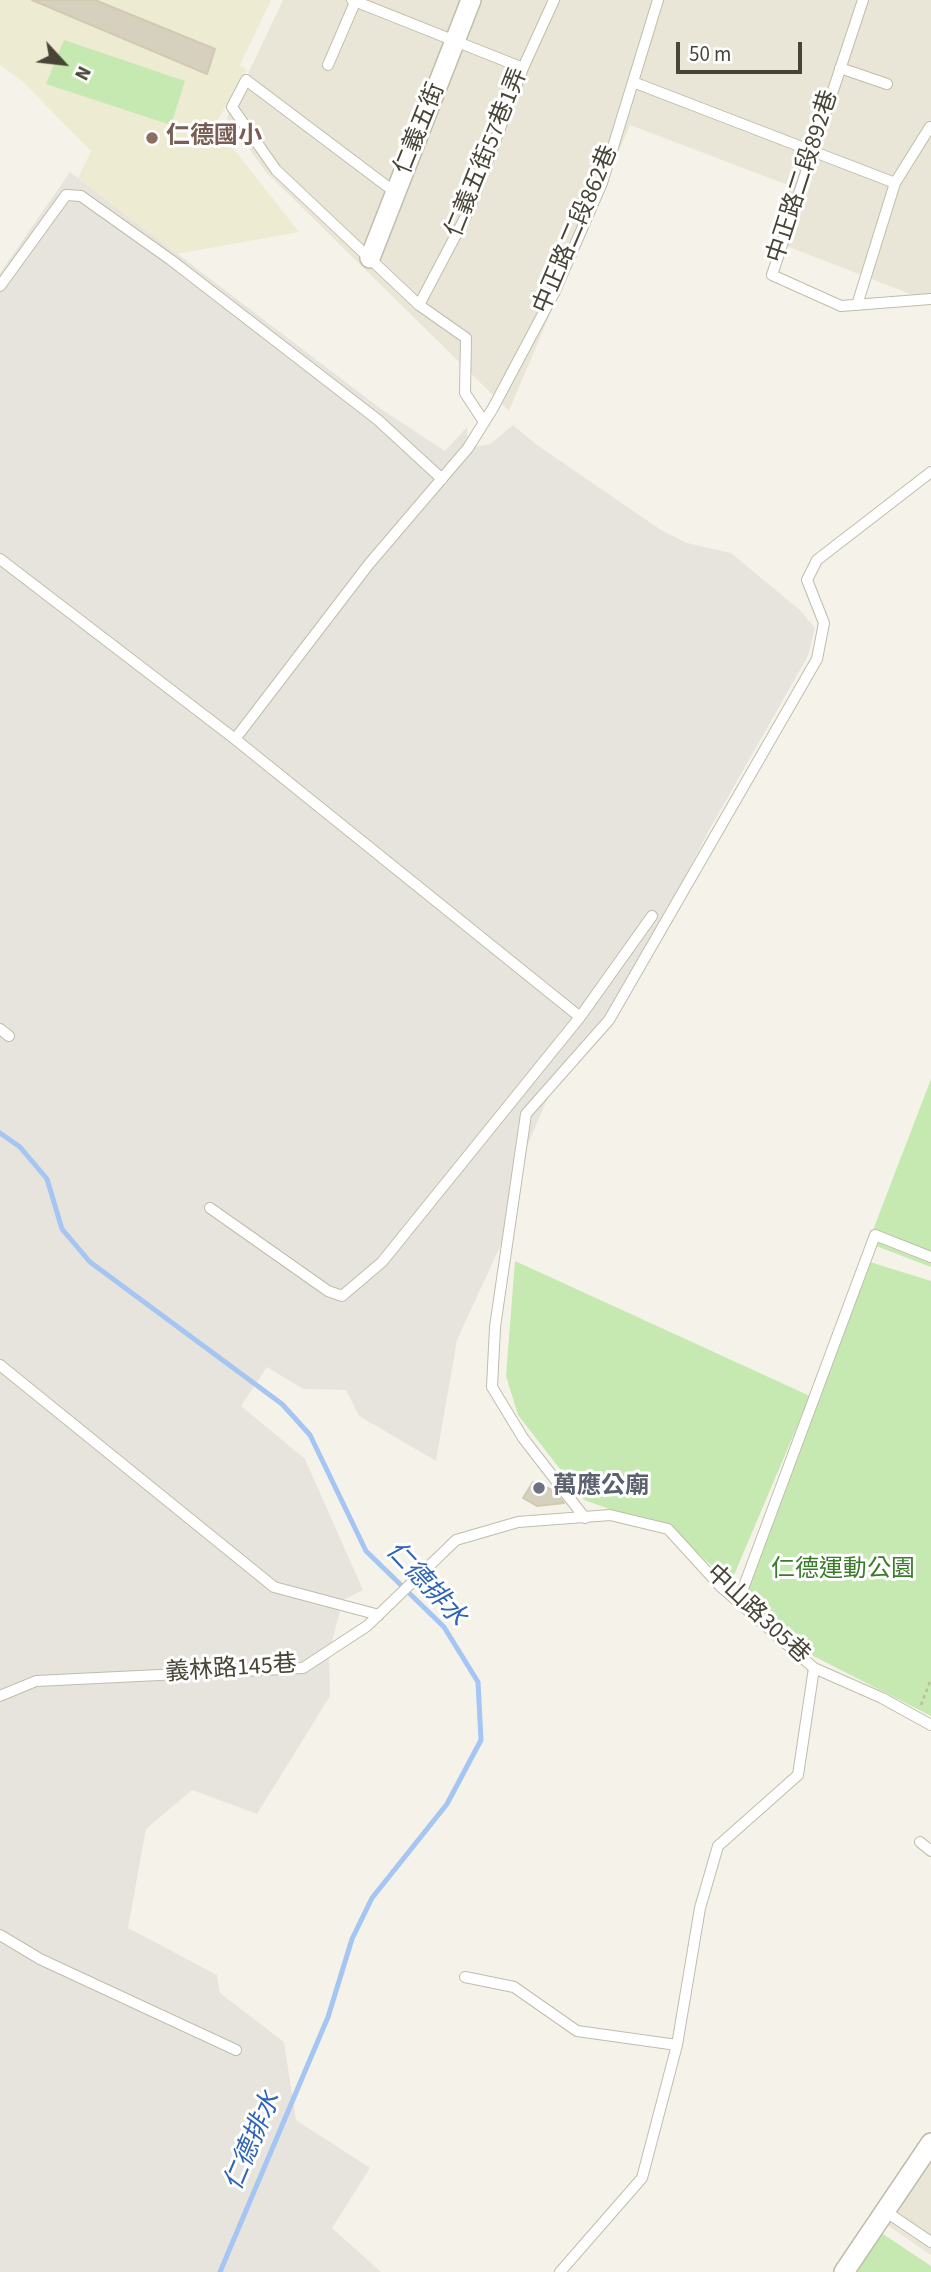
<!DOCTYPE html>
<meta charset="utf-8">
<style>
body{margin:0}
#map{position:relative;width:931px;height:2272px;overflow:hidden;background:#f5f3e9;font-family:"Source Sans 3",sans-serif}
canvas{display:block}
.north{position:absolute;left:28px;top:28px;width:70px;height:70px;-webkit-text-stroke:5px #fff;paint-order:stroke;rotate:117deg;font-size:19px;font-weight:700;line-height:28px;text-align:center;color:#484537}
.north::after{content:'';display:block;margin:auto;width:24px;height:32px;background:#484537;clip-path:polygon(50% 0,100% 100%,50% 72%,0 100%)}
.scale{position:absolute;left:676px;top:42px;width:126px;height:32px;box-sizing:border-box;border:4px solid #484537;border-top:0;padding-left:9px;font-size:21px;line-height:24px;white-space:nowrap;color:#484537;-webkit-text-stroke:5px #fff;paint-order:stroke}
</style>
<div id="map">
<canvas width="931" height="2272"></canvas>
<div class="north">N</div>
<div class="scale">50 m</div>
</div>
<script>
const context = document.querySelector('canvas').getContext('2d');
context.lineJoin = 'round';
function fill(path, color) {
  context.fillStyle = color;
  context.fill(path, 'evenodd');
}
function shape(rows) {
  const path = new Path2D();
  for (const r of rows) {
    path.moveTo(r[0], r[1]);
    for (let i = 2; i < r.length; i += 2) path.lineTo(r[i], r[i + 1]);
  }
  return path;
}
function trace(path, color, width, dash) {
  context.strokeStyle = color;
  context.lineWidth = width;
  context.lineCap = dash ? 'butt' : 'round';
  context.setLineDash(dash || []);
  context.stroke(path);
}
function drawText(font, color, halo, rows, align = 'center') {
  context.font = font + ' "Source Sans 3","Noto Sans TC",sans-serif';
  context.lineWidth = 6;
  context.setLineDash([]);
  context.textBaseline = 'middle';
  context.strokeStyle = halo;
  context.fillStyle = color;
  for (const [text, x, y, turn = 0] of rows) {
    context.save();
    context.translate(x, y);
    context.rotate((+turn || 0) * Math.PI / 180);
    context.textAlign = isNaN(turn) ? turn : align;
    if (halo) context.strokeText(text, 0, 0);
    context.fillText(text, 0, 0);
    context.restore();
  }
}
fill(shape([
 [283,0,931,0,931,302,771,240,788,185,630,125,509,411,266,172,227,118],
 [931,2160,931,2255,887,2225]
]), '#e9e6d7');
fill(shape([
 [70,172,381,409,445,451,467,427,468,448,490,444,513,425,537,445,661,530,687,543,731,553,801,611,815,628,808,656,708,832,650,947,586,1044,551,1090,520,1163,517,1210,457,1340,436,1461,359,1416,346,1390,303,1389,267,1367,241,1406,305,1459,363,1590,343,1600,329,1653,330,1696,257,1814,192,1790,146,1829,128,1928,217,1975,220,1993,284,2042,296,2120,370,2168,332,2228,381,2272,0,2272,0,273]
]), '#e7e4dd');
fill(shape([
 [0,0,271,0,240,65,247,70,215,125,299,232,177,254,78,178,91,151,21,80,0,65]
]), '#eeebd3');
fill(shape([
 [64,40,185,81,171,125,46,84],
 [931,1079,931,1267,868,1243],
 [515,1261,810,1396,731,1582,670,1530,584,1500,518,1415,506,1376],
 [870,1262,931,1281,931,1716,784,1641,738,1597],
 [877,2230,931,2266,931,2272,849,2272]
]), '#c6e9b1');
trace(shape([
 [0,1133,20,1147,47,1179,62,1229,90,1262,282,1404,310,1435,366,1551,444,1627,478,1682,481,1740,447,1804,372,1898,352,1939,328,2017,220,2272]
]), '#a5c5f2', 5);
const building = shape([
 [32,0,95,0,215,49,207,74,32,0],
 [533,1482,555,1491,564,1503,537,1506,523,1498,533,1482]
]);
fill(building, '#d6d1be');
trace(building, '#d1cab1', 2);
const service = shape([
 [352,0,523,68],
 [863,0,772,275,841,306,931,299],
 [328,65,356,0],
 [840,68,887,84],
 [633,82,895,183],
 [396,193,246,80,232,107,276,170,419,305,466,338,465,393,484,422],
 [0,286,66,195,81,196,171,260,378,420,442,479],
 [419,305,468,212,523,68,554,0],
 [857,305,895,183,930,127],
 [0,559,235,739,580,1017],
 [235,739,369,564,468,448,493,408,554,293,602,183,658,0],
 [0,1029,9,1036],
 [210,1208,328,1291,342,1296,382,1262,580,1017,652,916],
 [0,1365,274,1587,379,1615],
 [585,1518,523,1438,492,1387,495,1327,526,1114,609,1020,817,659,824,623,807,580,817,560,931,472],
 [738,1602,875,1235,931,1257],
 [0,1696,36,1681,303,1668,367,1626,456,1540,518,1522,610,1515,668,1529,720,1586,814,1668,882,1698,931,1725],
 [920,1842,931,1851],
 [0,1935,40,1959,236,2050],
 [465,1977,514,1987,577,2031,677,2045],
 [885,2211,931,2242],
 [560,2272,642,2178,677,2045,700,1908,718,1846,798,1775,814,1668]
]);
const minor = shape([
 [370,258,471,0],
 [844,2272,931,2143]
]);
trace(service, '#c0bdab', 12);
trace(minor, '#c0bdab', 22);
trace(shape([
 [921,1705,931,1679]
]), '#c2bc9c', 2.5, [3.5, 3.5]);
trace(service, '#fff', 10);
trace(minor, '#fff', 19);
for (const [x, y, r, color] of [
 [152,138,7,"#8d6e63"],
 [539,1488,7,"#6b7280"]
]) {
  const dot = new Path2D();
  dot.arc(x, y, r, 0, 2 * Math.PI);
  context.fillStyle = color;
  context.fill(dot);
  trace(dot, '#fff', 2.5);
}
drawText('24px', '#484537', '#fff', [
 ["仁義五街",421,129,-68],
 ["仁義五街57巷1弄",488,153,-68],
 ["中正路二段892巷",804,177,-72],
 ["中正路二段862巷",577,230,-67],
 ["中山路305巷",757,1615,43],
 ["義林路145巷",231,1670,-4]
]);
drawText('bold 24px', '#785e54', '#fff', [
 ["仁德國小",166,138]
], 'left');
drawText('bold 24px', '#5b616d', '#fff', [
 ["萬應公廟",553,1488]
], 'left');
drawText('24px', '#3a7c29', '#fff', [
 ["仁德運動公園",843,1571]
]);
drawText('italic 26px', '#2e65b7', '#fff', [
 ["仁德排水",425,1585,47],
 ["仁德排水",254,2142,-67]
]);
</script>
